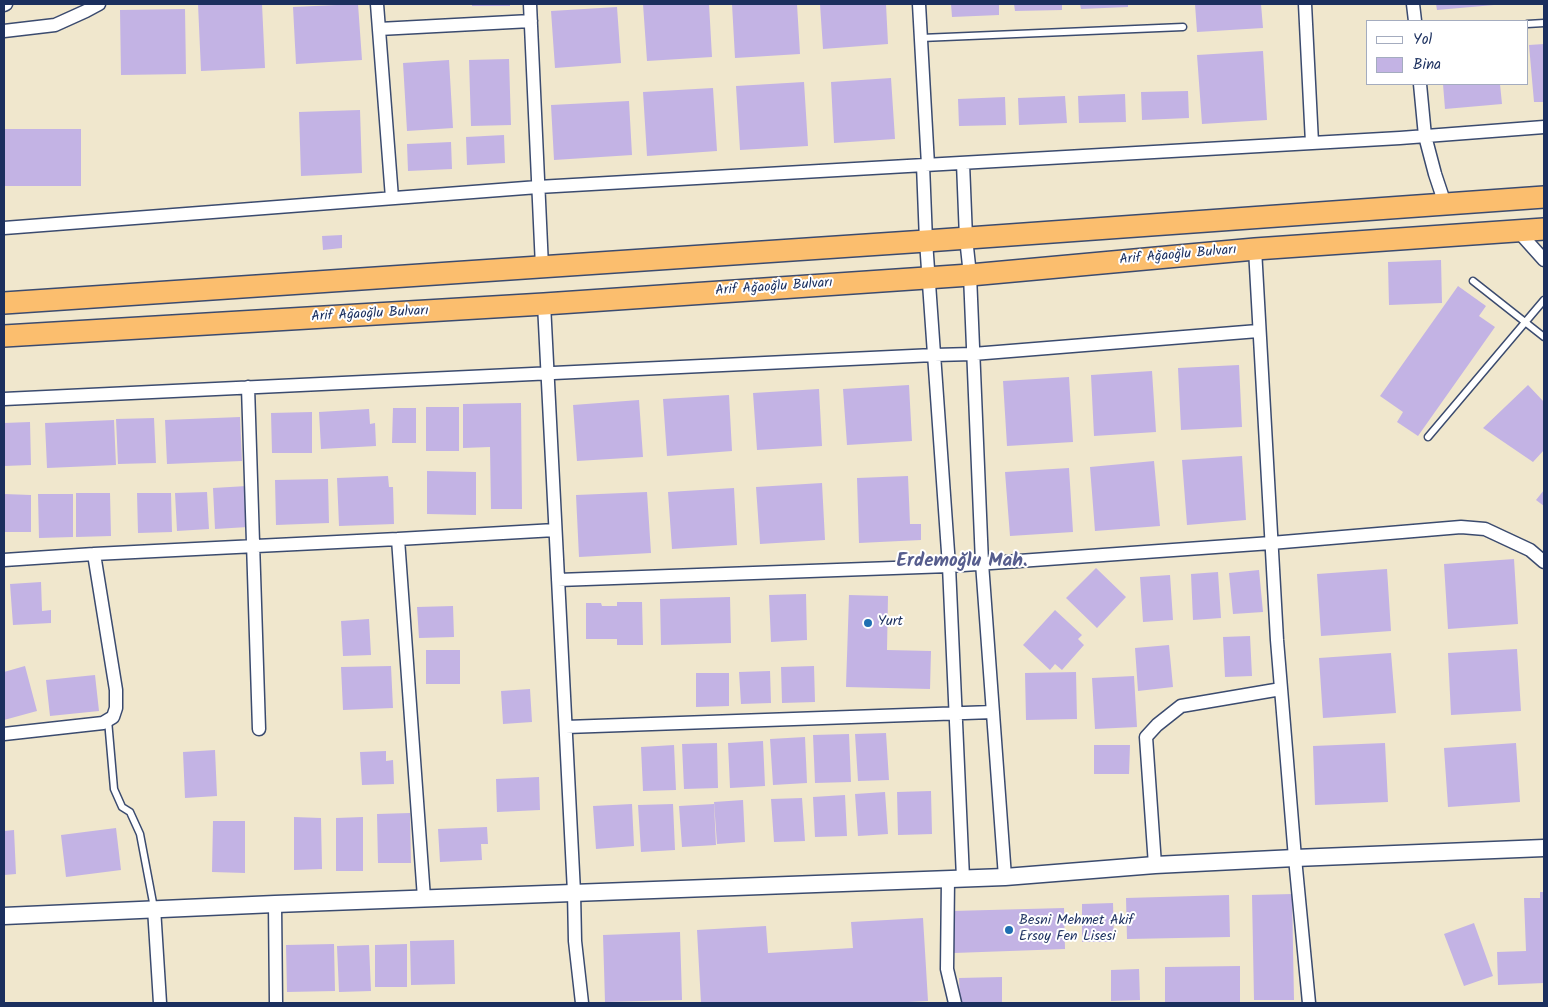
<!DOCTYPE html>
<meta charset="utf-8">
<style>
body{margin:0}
#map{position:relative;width:1548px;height:1007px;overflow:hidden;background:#f0e7cd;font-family:Kalam,sans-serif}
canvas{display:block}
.frame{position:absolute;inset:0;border:5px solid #1b2f5e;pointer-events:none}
.legend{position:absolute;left:1366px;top:20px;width:162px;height:65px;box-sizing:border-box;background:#fff;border:1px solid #a4acbf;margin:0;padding:6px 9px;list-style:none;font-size:15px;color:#1b2f5e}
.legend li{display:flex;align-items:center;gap:10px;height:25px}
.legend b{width:25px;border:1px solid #a4acbf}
</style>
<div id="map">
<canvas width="1548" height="1007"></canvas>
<div class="frame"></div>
<ul class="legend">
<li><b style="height:6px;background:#fff"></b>Yol</li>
<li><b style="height:14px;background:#c3b3e4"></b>Bina</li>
</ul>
</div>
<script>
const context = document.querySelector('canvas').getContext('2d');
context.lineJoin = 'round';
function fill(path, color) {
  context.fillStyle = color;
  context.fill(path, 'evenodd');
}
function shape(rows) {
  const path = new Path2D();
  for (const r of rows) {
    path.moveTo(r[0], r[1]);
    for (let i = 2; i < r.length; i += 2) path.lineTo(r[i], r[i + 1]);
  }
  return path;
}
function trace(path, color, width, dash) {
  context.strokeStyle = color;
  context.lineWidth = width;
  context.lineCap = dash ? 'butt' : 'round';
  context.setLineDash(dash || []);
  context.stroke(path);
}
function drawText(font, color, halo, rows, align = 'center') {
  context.font = font + ' Kalam,sans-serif';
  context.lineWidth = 4;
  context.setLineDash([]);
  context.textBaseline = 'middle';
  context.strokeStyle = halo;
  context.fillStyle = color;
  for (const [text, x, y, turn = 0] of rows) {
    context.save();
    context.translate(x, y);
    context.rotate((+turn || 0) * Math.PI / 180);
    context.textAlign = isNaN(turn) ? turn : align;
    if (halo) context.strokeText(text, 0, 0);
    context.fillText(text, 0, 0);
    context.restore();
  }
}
fill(shape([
 [198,4,262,4,265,68,201,71],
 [358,4,362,60,296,64,293,7],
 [472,4,510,4,510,6,472,6],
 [643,4,709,4,712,57,647,61],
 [732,4,797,4,800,54,735,58],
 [820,4,886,4,888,44,823,49],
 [951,4,999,4,999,15,952,17],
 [1014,4,1062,4,1062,10,1015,11],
 [1080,4,1128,4,1128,7,1081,9],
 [1195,4,1261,4,1263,28,1197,32],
 [1436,4,1494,4,1494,5,1437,10],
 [617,7,621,63,555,68,551,11],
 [185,9,186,74,121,75,120,10],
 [1544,44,1544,102,1534,102,1529,45],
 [1263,51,1267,120,1202,124,1197,55],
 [509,59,511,125,471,126,469,60],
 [449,60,453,128,407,131,403,63],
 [891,78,895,139,834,143,831,82],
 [804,82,808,146,740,150,736,86],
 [1443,84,1500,84,1502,104,1445,109],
 [713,88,717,151,647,156,643,92],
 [1188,91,1189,118,1142,120,1141,92],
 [1125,94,1126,122,1079,123,1078,96],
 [1065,96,1067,123,1019,125,1018,98],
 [1005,97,1006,125,959,126,958,99],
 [629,101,632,155,554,160,551,105],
 [360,110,362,173,301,176,299,112],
 [4,129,81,129,81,186,4,186],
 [504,135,505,163,467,165,466,137],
 [451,142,452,169,408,171,407,144],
 [342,235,342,248,323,250,322,236],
 [1441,260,1442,303,1389,305,1388,262],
 [1458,286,1486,306,1479,316,1495,327,1418,436,1397,422,1403,412,1380,396],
 [1239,365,1242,427,1181,430,1178,368],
 [1152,371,1156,432,1094,436,1091,375],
 [1069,377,1073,442,1007,446,1003,381],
 [909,385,912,441,847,445,843,389],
 [1528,385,1544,402,1544,450,1533,462,1483,428],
 [819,389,822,446,757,450,753,393],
 [729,395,732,451,667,456,663,399],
 [639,400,643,457,577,461,573,405],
 [521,403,522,509,491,509,490,447,463,448,463,404],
 [426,407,459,407,459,451,426,451],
 [393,408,416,408,416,443,392,443],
 [369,409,370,424,375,423,376,446,321,449,319,412],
 [312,412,312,453,272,453,271,413],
 [240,417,242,461,167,464,165,420],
 [154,418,156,463,118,464,116,419],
 [114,420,116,465,47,468,45,423],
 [30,422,31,465,4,466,4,423],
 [1242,456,1246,520,1187,525,1182,460],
 [1154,461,1160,526,1095,531,1090,467],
 [1069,468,1073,532,1010,536,1005,472],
 [427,471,476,472,476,515,427,514],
 [388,476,389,487,393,487,394,524,339,526,337,478],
 [908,476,910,524,921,524,921,540,859,543,857,478],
 [328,479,329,523,276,525,275,480],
 [822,483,825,540,760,544,756,487],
 [247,486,248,527,215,529,213,488],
 [734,488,737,545,672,549,668,492],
 [1544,490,1544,506,1536,500],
 [207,492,209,529,177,531,175,493],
 [647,492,651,553,579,557,576,495],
 [76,493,110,493,111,536,76,537],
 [137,493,171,493,172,532,138,533],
 [4,494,31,495,31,532,4,532],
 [38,494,73,494,73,537,39,538],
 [1514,559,1518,624,1448,629,1444,564],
 [1096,568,1126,597,1097,628,1066,598],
 [1387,569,1391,631,1321,636,1317,574],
 [1259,570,1263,612,1233,614,1229,573],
 [1218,572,1221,618,1193,620,1191,574],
 [1170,575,1173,620,1143,622,1140,577],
 [41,582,42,611,51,610,51,623,13,625,10,584],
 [806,594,807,640,771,642,769,595],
 [849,595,888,596,887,650,931,651,930,689,846,687],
 [730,597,731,643,661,645,660,599],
 [617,602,642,602,643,645,617,645,617,639,586,639,586,603,601,603,602,606,617,606],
 [453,606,454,637,419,638,417,607],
 [1055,610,1082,635,1078,639,1084,645,1062,670,1055,664,1050,670,1023,645],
 [369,619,371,655,343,656,341,621],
 [1250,636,1252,676,1225,677,1223,637],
 [1169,645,1173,687,1138,691,1135,648],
 [1517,649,1521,711,1451,715,1448,653],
 [426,650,460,650,460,684,426,684],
 [1391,653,1396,713,1323,718,1319,658],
 [25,666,37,711,4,720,4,672],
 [391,666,393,708,343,710,341,667],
 [814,666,815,702,782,703,781,667],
 [770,671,771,703,741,704,739,672],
 [1076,672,1077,719,1026,720,1025,673],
 [696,673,729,673,729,706,696,707],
 [95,675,99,711,50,716,46,680],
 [1134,676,1137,727,1095,729,1092,678],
 [530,689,532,722,503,724,501,691],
 [886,733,889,780,858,781,855,734],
 [849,734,851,782,815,783,813,735],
 [805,737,807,783,773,785,770,739],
 [763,741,765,786,730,788,728,743],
 [717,743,718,788,684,789,682,744],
 [1385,743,1388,802,1315,805,1313,746],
 [1516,743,1520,802,1448,807,1444,748],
 [674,745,676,790,643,791,641,747],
 [1094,745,1130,745,1129,774,1094,774],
 [215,750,217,796,185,798,183,752],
 [386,751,386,761,393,760,394,784,362,785,360,752],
 [539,777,540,810,497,812,496,779],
 [931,791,932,834,898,835,897,792],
 [885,792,888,834,858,836,855,794],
 [845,795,847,836,815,837,813,797],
 [802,798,805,841,774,842,771,799],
 [743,800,745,842,717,844,714,802],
 [632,804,634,846,596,849,593,806],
 [673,804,675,850,641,852,638,805],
 [714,804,716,845,682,847,679,806],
 [410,813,411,863,378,863,377,814],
 [294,817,321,818,322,869,294,870],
 [363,817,363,871,336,871,336,818],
 [213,821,245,821,245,873,212,872],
 [487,827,488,844,481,844,482,860,440,862,438,829],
 [116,828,121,870,66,877,61,835],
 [14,830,16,874,4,875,4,831],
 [1540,892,1544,892,1544,983,1498,985,1497,952,1526,951,1524,898,1540,898],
 [1292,894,1294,1000,1254,1000,1252,895],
 [1229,895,1230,937,1127,939,1126,898],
 [1113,903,1114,942,1082,942,1082,904],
 [1064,908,1065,949,954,953,952,911],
 [923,918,928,1001,889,1003,701,1003,697,930,766,926,768,953,853,948,851,922],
 [1474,923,1493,976,1464,986,1444,934],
 [680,932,682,1000,605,1002,603,935],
 [454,940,455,984,411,985,410,941],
 [334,944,335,991,287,992,286,945],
 [407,944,407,987,375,987,375,945],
 [369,945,371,991,339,992,337,946],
 [1240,966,1240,1003,1165,1003,1165,967],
 [1139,969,1140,1000,1111,1001,1111,970],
 [1002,977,1002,1003,960,1003,959,978]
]), '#c3b3e4');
const service = shape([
 [1527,24,1544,23],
 [921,38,1183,27],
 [1473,281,1544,337],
 [1428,437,1544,300],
 [108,720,114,789,122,807,130,812,140,834,154,908]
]);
const minor = shape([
 [377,4,392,198],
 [530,4,542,267],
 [919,4,928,165],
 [1305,4,1312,143],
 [1413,4,1415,21],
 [4,5,6,4],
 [379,29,531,21],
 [4,31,55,25,86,11,99,4],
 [1420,84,1425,136,1435,174,1445,204],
 [963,163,966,238,970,275,982,563,1005,877],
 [923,165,926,241,949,566,963,878],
 [4,228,538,187,1400,138,1544,127],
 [1518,231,1544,260],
 [1255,249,1277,640,1295,858,1309,1003],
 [544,304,574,892,575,941,582,1003],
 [248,387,259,729],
 [4,399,934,355,973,354,1258,331],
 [398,539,424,898],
 [4,560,94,554,398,539,555,530],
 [558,580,949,566,1271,543,1461,527,1485,529,1530,550,1544,562],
 [566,727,993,712],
 [4,734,103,723,113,717,116,708,116,690,94,554],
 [1155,865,1146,737,1157,725,1181,706,1281,689],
 [948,879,947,969,955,1003],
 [275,904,276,1003],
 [154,908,160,1003]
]);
const tertiary = shape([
 [4,916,275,904,1005,877,1155,865,1295,858,1544,848]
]);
const trunk = shape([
 [4,303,926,241,1544,197],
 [4,336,544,304,970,275,1255,249,1544,229]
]);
trace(service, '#3b4b6f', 9);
trace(minor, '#3b4b6f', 15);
trace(tertiary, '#3b4b6f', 19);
trace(trunk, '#3b4b6f', 24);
trace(service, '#fff', 6);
trace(minor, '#fff', 12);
trace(tertiary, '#fff', 16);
trace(trunk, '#fbbe6e', 21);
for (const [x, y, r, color] of [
 [868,623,5,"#1f6fb2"],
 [1009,930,5,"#1f6fb2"]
]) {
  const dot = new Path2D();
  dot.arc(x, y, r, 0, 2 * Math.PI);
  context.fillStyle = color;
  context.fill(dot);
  trace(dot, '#fff', 2);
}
drawText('14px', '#1b2f5e', '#fff', [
 ["Arif Ağaoğlu Bulvarı",1178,256,-5],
 ["Arif Ağaoğlu Bulvarı",774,288,-4],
 ["Arif Ağaoğlu Bulvarı",370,315,-3]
]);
drawText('14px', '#1b2f5e', '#fff', [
 ["Yurt",878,623],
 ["Besni Mehmet Akif",1019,922],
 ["Ersoy Fen Lisesi",1019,938]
], 'left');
drawText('bold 19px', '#565d8d', '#fff', [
 ["Erdemoğlu Mah.",962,563]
]);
</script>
